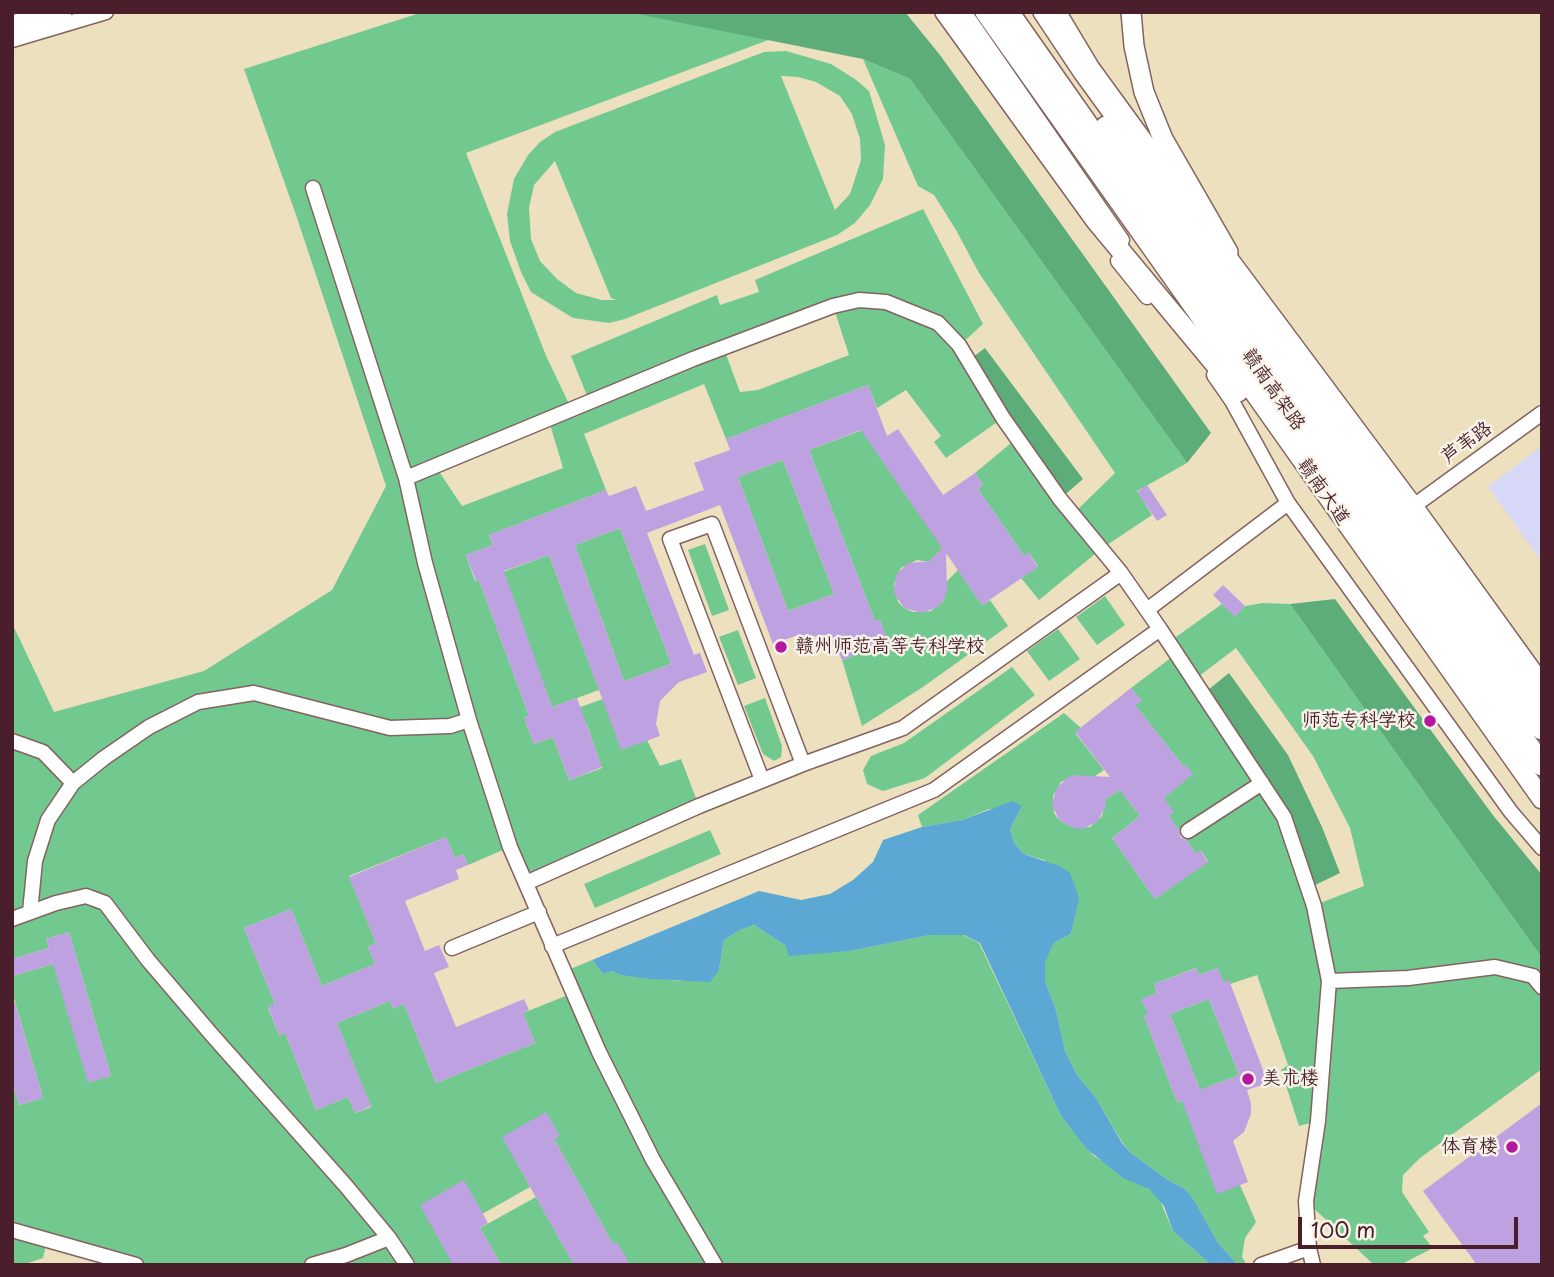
<!DOCTYPE html>
<meta charset="utf-8">
<style>
body{margin:0}
#map{position:relative;width:1554px;height:1277px;overflow:hidden;background:#ede0bf;font-family:"Playpen Sans",sans-serif}
canvas{display:block}
.frame{position:absolute;inset:0;border:14px solid #4a1f2b;pointer-events:none}
.scale{position:absolute;left:1298px;top:1217px;width:220px;height:32px;box-sizing:border-box;border:4px solid #4a1f2b;border-top:0;padding-left:9px;font-size:21px;line-height:24px;white-space:nowrap;color:#4a1f2b;-webkit-text-stroke:5px #f7f3e8;paint-order:stroke}
</style>
<div id="map">
<canvas width="1554" height="1277"></canvas>
<div class="frame"></div>
<div class="scale">100 m</div>
</div>
<script>
const context = document.querySelector('canvas').getContext('2d');
context.lineJoin = 'round';
function fill(path, color) {
  context.fillStyle = color;
  context.fill(path, 'evenodd');
}
function shape(rows) {
  const path = new Path2D();
  for (const r of rows) {
    path.moveTo(r[0], r[1]);
    for (let i = 2; i < r.length; i += 2) path.lineTo(r[i], r[i + 1]);
  }
  return path;
}
function trace(path, color, width, dash) {
  context.strokeStyle = color;
  context.lineWidth = width;
  context.lineCap = dash ? 'butt' : 'round';
  context.setLineDash(dash || []);
  context.stroke(path);
}
function drawText(font, color, halo, rows, align = 'center') {
  context.font = font + ' "Playpen Sans","LXGW WenKai TC",sans-serif';
  context.lineWidth = 5;
  context.setLineDash([]);
  context.textBaseline = 'middle';
  context.strokeStyle = halo;
  context.fillStyle = color;
  for (const [text, x, y, turn = 0] of rows) {
    context.save();
    context.translate(x, y);
    context.rotate((+turn || 0) * Math.PI / 180);
    context.textAlign = isNaN(turn) ? turn : align;
    if (halo) context.strokeText(text, 0, 0);
    context.fillText(text, 0, 0);
    context.restore();
  }
}
fill(shape([
 [1542,446,1542,562,1488,487]
]), '#d7d7f8');
fill(shape([
 [423,12,627,12,771,39,466,153,547,358,572,410,590,403,571,356,717,295,720,305,759,292,755,280,923,209,983,324,959,346,1003,418,946,458,934,442,941,436,906,390,877,408,868,385,726,439,704,384,584,434,606,490,489,535,493,545,466,555,475,581,479,580,529,716,524,718,534,744,553,737,569,780,602,768,587,725,555,716,603,699,647,740,660,766,681,759,699,806,526,883,510,847,468,865,463,854,455,858,446,837,349,876,376,943,368,947,375,964,322,986,291,909,244,928,275,1004,268,1008,279,1035,285,1033,316,1110,348,1097,355,1113,371,1107,337,1023,390,1001,393,1008,404,1004,436,1083,535,1043,523,1013,573,993,563,972,592,960,603,974,612,971,620,975,680,981,719,970,724,940,740,930,754,925,785,945,824,952,850,951,930,935,963,935,979,943,1061,1116,1094,1156,1149,1189,1159,1198,1173,1231,1211,1265,630,1265,613,1244,554,1139,559,1136,503,1137,530,1187,475,1218,453,1265,136,1265,47,1241,43,1258,22,1265,12,1265,12,1081,19,1105,43,1098,12,992,12,976,53,964,111,1076,69,932,46,939,49,948,12,959,12,623,54,712,204,671,332,590,386,486,295,212,244,69],
 [833,306,849,355,758,390,740,392,724,349],
 [549,421,563,468,462,506,436,467],
 [786,51,831,64,855,79,869,91,885,145,883,179,870,205,855,223,837,235,625,319,609,323,573,318,531,292,521,272,510,241,507,214,514,179,528,155,540,142,555,132,764,52],
 [781,76,798,77,816,82,840,96,852,114,860,139,861,160,850,194,835,210],
 [555,161,611,298,616,300,602,300,576,293,557,279,540,261,531,239,529,208,534,185],
 [863,59,910,79,1187,463,1137,491,1152,515,1101,549,1039,600,1021,578,1038,566,1029,553,1024,556,978,489,983,485,975,473,1017,438,1073,514,1115,473,979,273,956,230,934,195,918,186],
 [873,426,942,548,929,562,917,560,901,568,894,584,898,602,904,608,913,612,931,611,944,600,946,582,958,570,982,605,990,600,1008,626,923,687,862,726,842,660,888,643,880,620,875,621,809,450],
 [783,460,834,594,788,611,738,477],
 [620,528,671,664,624,681,575,545],
 [705,544,729,610,712,616,688,550],
 [549,555,599,690,552,707,503,572],
 [1105,596,1125,625,1097,645,1076,617],
 [1263,603,1290,604,1542,958,1542,1069,1420,1158,1403,1175,1402,1192,1429,1232,1423,1236,1433,1248,1400,1265,1374,1265,1306,1201,1318,1121,1299,1126,1281,1070,1288,1065,1257,975,1230,984,1205,990,1221,977,1218,968,1199,975,1196,968,1154,984,1157,993,1142,999,1145,1008,1151,1013,1144,1016,1177,1102,1182,1101,1240,1185,1256,1222,1245,1238,1242,1257,1247,1265,1238,1265,1218,1243,1194,1200,1185,1189,1168,1180,1131,1153,1122,1142,1096,1098,1077,1075,1065,1051,1056,1010,1045,981,1045,961,1054,943,1071,934,1078,898,1044,860,1024,854,1014,843,1010,829,1022,806,989,809,962,820,922,827,918,815,1064,713,1081,728,1075,733,1104,770,1092,778,1076,775,1061,782,1053,796,1054,813,1059,820,1073,828,1090,827,1102,816,1106,799,1120,790,1140,816,1112,838,1155,899,1208,861,1201,851,1196,854,1169,816,1164,798,1192,774,1186,766,1184,767,1135,705,1141,700,1131,688,1176,654,1169,642,1222,604,1235,616,1245,606],
 [1236,648,1313,756,1350,828,1364,886,1315,905,1284,817,1194,680],
 [1058,629,1080,659,1049,681,1027,651],
 [738,630,756,678,738,685,719,637],
 [1012,667,1035,695,925,778,883,791,867,784,863,770,871,756,904,743],
 [765,698,782,746,781,757,774,761,763,754,744,706],
 [710,830,721,854,595,908,584,884],
 [1209,999,1239,1075,1200,1090,1170,1014],
 [536,1197,574,1265,501,1265,480,1228]
]), '#72c98f');
fill(shape([
 [627,12,905,12,940,55,1211,433,1187,463,910,79,863,59],
 [985,348,1083,479,1060,499,969,360],
 [1335,599,1492,814,1542,875,1542,958,1290,604],
 [1229,673,1288,755,1322,827,1340,873,1309,888,1284,817,1203,694]
]), '#5dad7a');
fill(shape([
 [1013,801,1022,806,1010,829,1014,843,1024,854,1059,866,1070,873,1079,898,1071,934,1054,943,1045,962,1045,981,1056,1010,1065,1051,1077,1075,1096,1098,1122,1143,1131,1153,1168,1180,1185,1189,1194,1200,1218,1243,1238,1265,1211,1265,1173,1231,1164,1206,1149,1189,1123,1178,1087,1149,1061,1116,980,943,964,935,930,935,850,951,789,956,785,945,754,925,740,930,724,940,719,970,710,982,650,979,620,975,612,971,603,974,592,960,759,891,801,900,830,894,853,880,873,862,883,840,922,827,962,820]
]), '#5ba8d4');
fill(shape([
 [868,385,887,436,898,429,943,495,975,473,983,485,978,489,1024,556,1028,552,1038,567,982,605,946,553,947,591,944,599,938,607,922,613,904,608,894,593,896,575,908,563,930,561,942,548,861,430,809,450,875,621,880,620,889,643,842,660,837,649,824,639,810,635,795,636,773,644,720,505,647,533,694,655,700,653,707,672,679,682,660,701,656,724,660,736,621,750,549,555,504,571,552,707,577,698,602,767,569,780,553,737,534,744,524,718,529,716,479,580,476,581,466,555,493,545,489,535,606,490,609,496,636,486,646,511,704,490,694,463,730,450,726,439],
 [783,460,834,594,788,611,738,477],
 [620,528,671,664,624,681,575,545],
 [1147,485,1167,515,1157,521,1137,492],
 [1223,585,1245,606,1235,617,1213,595],
 [1131,688,1142,701,1135,705,1184,767,1186,765,1193,774,1164,798,1174,812,1169,816,1179,830,1180,837,1186,840,1196,854,1200,850,1208,862,1155,899,1112,838,1140,816,1120,790,1106,799,1105,808,1097,822,1082,829,1073,828,1059,820,1052,805,1056,789,1068,777,1076,775,1110,777,1075,732],
 [446,837,455,858,463,854,468,865,456,870,459,879,405,901,425,951,439,945,449,967,434,973,456,1027,524,999,529,1010,523,1013,535,1043,436,1083,404,1004,393,1009,390,1001,337,1023,371,1106,355,1113,348,1097,316,1110,285,1033,279,1035,268,1007,275,1004,244,928,291,909,322,986,375,964,368,947,376,943,349,877],
 [69,932,111,1076,88,1083,53,964,12,976,12,959,49,948,46,939],
 [1197,968,1199,975,1218,968,1224,982,1229,980,1268,1083,1247,1090,1251,1104,1251,1114,1244,1132,1233,1141,1248,1182,1217,1194,1182,1101,1177,1102,1144,1016,1148,1014,1141,999,1157,993,1154,984],
 [1209,999,1239,1075,1200,1090,1170,1014],
 [12,1003,15,1003,43,1098,19,1105,12,1081],
 [1542,1103,1542,1265,1477,1265,1423,1191],
 [546,1112,560,1136,554,1139,613,1244,617,1242,630,1265,574,1265,502,1137],
 [464,1180,488,1223,480,1228,501,1265,453,1265,420,1205]
]), '#bda1e1');
const minor = shape([
 [964,12,1122,240],
 [1059,12,1092,67,1191,203],
 [12,40,106,12],
 [313,188,406,478],
 [1221,245,1415,505,1542,681],
 [1118,261,1147,297],
 [1214,375,1232,401,1288,503,1511,812,1542,848],
 [1415,505,1542,413],
 [1147,610,1288,503],
 [12,741,43,752,73,783],
 [762,780,670,539,712,524,803,764],
 [1188,831,1262,783],
 [526,883,699,806,803,764,903,728,1121,573],
 [30,912,35,861,48,820,73,783,104,758,149,727,198,702,254,693,390,728,450,726,469,720],
 [12,919,56,903,86,896,105,903,148,960,212,1035,346,1186,389,1238,407,1265],
 [552,946,934,790,1160,629],
 [452,948,539,912],
 [1329,981,1408,978,1495,967,1533,976,1542,987],
 [12,1230,136,1265],
 [312,1265,346,1255,389,1238],
 [715,1265,653,1160,599,1052,510,847,469,720,425,563,406,478,693,359,833,306,859,300,886,302,938,323,959,345,1003,418,1060,499,1121,573,1160,629,1284,817,1314,906,1329,981,1318,1121,1306,1201,1309,1248,1313,1265],
 [1261,1265,1309,1248]
]);
const major = shape([
 [945,12,1096,221,1238,392],
 [985,12,1542,799],
 [1043,12,1083,72,1542,703],
 [1131,12,1134,46,1144,92,1163,139,1228,252],
 [12,25,62,12]
]);
const highway = shape([
 [1008,12,1350,499,1542,765],
 [1106,127,1542,729]
]);
trace(minor, '#83635f', 17);
trace(major, '#83635f', 22);
trace(highway, '#83635f', 24);
trace(minor, '#fff', 14);
trace(major, '#fff', 19);
trace(highway, '#fff', 21);
for (const [x, y, r, color] of [
 [781,647,7,"#b5179e"],
 [1430,721,7,"#b5179e"],
 [1248,1079,7,"#b5179e"],
 [1512,1147,7,"#b5179e"]
]) {
  const dot = new Path2D();
  dot.arc(x, y, r, 0, 2 * Math.PI);
  context.fillStyle = color;
  context.fill(dot);
  trace(dot, '#f7f3e8', 2.5);
}
drawText('19px', '#4a1f2b', '#f7f3e8', [
 ["赣南高架路",1273,390,55],
 ["芦苇路",1467,443,-36],
 ["赣南大道",1323,492,55]
]);
drawText('19px', '#4a1f2b', '#f7f3e8', [
 ["赣州师范高等专科学校",795,647],
 ["师范专科学校",1416,721,"right"],
 ["美术楼",1262,1079],
 ["体育楼",1498,1147,"right"]
], 'left');
</script>
